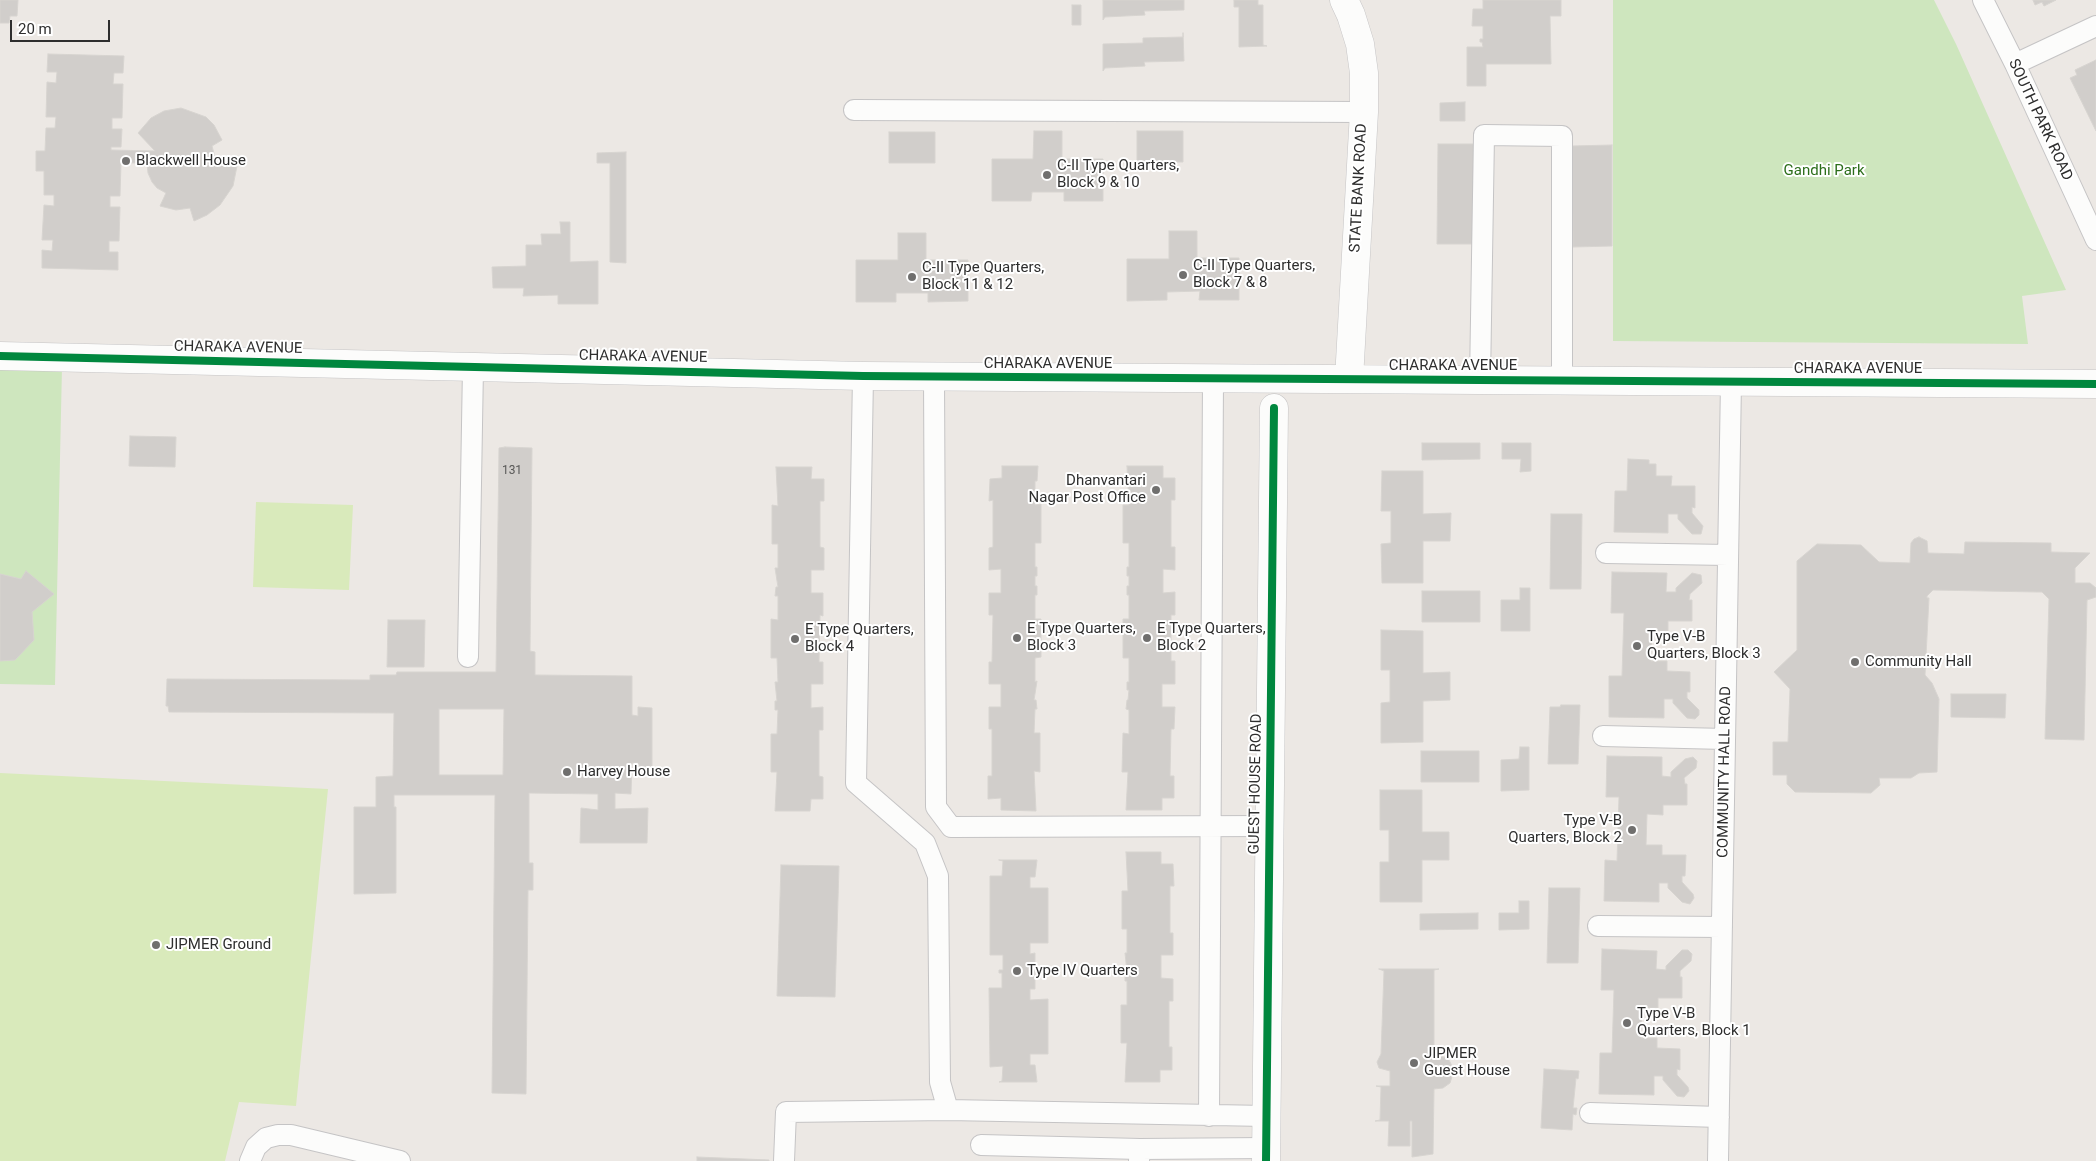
<!DOCTYPE html>
<style>
body{margin:0}
#map{position:relative;width:2096px;height:1161px;overflow:hidden;background:#ece8e4;font-family:Roboto,sans-serif}
canvas{display:block}
.scale{position:absolute;left:10px;top:20px;width:100px;height:22px;box-sizing:border-box;border:2px solid #2e2e2e;border-top:0;padding-left:6px;font-size:15px;line-height:18px;white-space:nowrap;color:#2e2e2e;-webkit-text-stroke:4px #fff;paint-order:stroke}
</style>
<div id="map">
<canvas width="2096" height="1161"></canvas>
<div class="scale">20 m</div>
</div>
<script>
const context = document.querySelector('canvas').getContext('2d');
context.lineJoin = 'round';
function fill(path, color) {
  context.fillStyle = color;
  context.fill(path, 'evenodd');
}
function shape(rows) {
  const path = new Path2D();
  for (const r of rows) {
    path.moveTo(r[0], r[1]);
    for (let i = 2; i < r.length; i += 2) path.lineTo(r[i], r[i + 1]);
  }
  return path;
}
function trace(path, color, width, dash) {
  context.strokeStyle = color;
  context.lineWidth = width;
  context.lineCap = dash ? 'butt' : 'round';
  context.setLineDash(dash || []);
  context.stroke(path);
}
function drawText(font, color, halo, rows, align = 'center') {
  context.font = font + ' Roboto,sans-serif';
  context.lineWidth = 4;
  context.setLineDash([]);
  context.textBaseline = 'middle';
  context.strokeStyle = halo;
  context.fillStyle = color;
  for (const [text, x, y, turn = 0] of rows) {
    context.save();
    context.translate(x, y);
    context.rotate((+turn || 0) * Math.PI / 180);
    context.textAlign = isNaN(turn) ? turn : align;
    if (halo) context.strokeText(text, 0, 0);
    context.fillText(text, 0, 0);
    context.restore();
  }
}
fill(shape([
 [1613,0,1934,0,1956,44,2066,290,2022,296,2028,344,1613,341],
 [0,366,62,367,55,685,0,684]
]), '#cee6be');
fill(shape([
 [256,502,353,505,349,590,253,587],
 [0,773,328,789,296,1106,239,1102,225,1161,0,1161]
]), '#d9eabb');
const building = shape([
 [0,0,18,0,17,16,10,16,9,23,0,23,0,0],
 [1103,0,1184,0,1184,10,1144,11,1145,15,1105,17,1103,20,1103,0],
 [1234,0,1258,0,1258,5,1263,5,1263,45,1267,46,1239,47,1239,7,1234,7,1234,0],
 [1483,0,1561,0,1561,16,1550,16,1551,64,1486,64,1486,86,1467,86,1467,47,1483,47,1482,42,1480,42,1480,39,1483,39,1483,26,1472,26,1473,9,1483,9,1483,0],
 [2033,0,2056,0,2044,6,2042,2,2035,5,2033,0],
 [1072,5,1081,5,1081,25,1072,25,1072,5],
 [1183,33,1184,61,1144,62,1145,66,1105,68,1103,71,1103,44,1143,43,1143,38,1183,37,1183,33],
 [48,54,124,56,123,73,114,73,113,84,123,84,122,118,112,118,112,129,122,129,121,147,111,147,111,150,155,151,138,133,151,118,164,111,181,108,206,117,214,125,222,140,212,146,217,165,237,166,233,186,220,205,207,215,194,221,190,208,176,210,160,206,166,193,157,188,152,182,148,173,147,163,121,163,120,196,110,196,110,207,120,207,119,241,109,241,109,252,118,252,118,270,42,268,42,250,52,251,53,240,42,240,44,205,54,206,54,195,44,195,44,171,36,171,36,151,45,151,46,128,55,128,56,117,46,117,47,82,56,83,57,72,47,72,48,54],
 [2096,60,2096,131,2070,78,2077,75,2075,70,2096,60],
 [1465,102,1465,121,1440,121,1440,103,1465,102],
 [1034,131,1062,131,1062,159,1103,159,1103,201,1064,201,1064,192,1032,192,1031,201,992,201,992,159,1033,159,1034,131],
 [1137,131,1183,131,1183,162,1137,162,1137,131],
 [889,132,935,132,935,163,889,163,889,132],
 [1438,144,1477,144,1477,244,1437,244,1438,144],
 [1612,145,1612,246,1573,247,1572,146,1612,145],
 [626,152,626,263,610,262,610,163,597,163,597,153,626,152],
 [560,222,570,222,570,262,598,261,598,304,558,304,558,295,523,296,524,288,493,288,492,267,526,266,526,245,542,245,541,234,561,234,560,222],
 [1169,231,1197,231,1197,258,1239,258,1239,300,1199,300,1200,291,1167,292,1167,300,1127,301,1127,259,1169,259,1169,231],
 [898,233,926,233,926,260,968,260,968,301,928,302,928,293,896,293,896,302,856,302,856,260,898,260,898,233],
 [130,436,176,437,175,467,129,466,130,436],
 [1422,443,1480,443,1480,459,1422,460,1422,443],
 [1502,443,1531,443,1531,471,1520,472,1521,459,1502,459,1502,443],
 [505,447,532,448,530,651,535,652,535,675,632,676,632,715,638,716,638,707,652,708,652,768,638,769,638,763,632,763,631,794,615,793,615,809,648,808,647,843,580,843,581,808,598,810,598,794,529,793,529,863,533,863,533,890,528,890,526,1094,492,1093,495,795,394,795,394,807,396,807,396,893,354,894,354,807,376,807,376,777,393,776,394,713,169,712,168,706,166,706,167,679,168,679,370,680,370,675,396,675,397,672,496,672,499,448,505,447],
 [439,709,504,709,503,775,439,775,439,709],
 [1628,459,1649,460,1649,464,1656,464,1656,476,1672,476,1671,486,1695,486,1695,508,1692,507,1692,513,1703,526,1701,534,1692,534,1678,519,1678,514,1668,514,1668,533,1614,532,1615,491,1627,491,1628,459],
 [1002,466,1038,466,1037,481,1035,481,1035,505,1041,504,1041,543,1035,543,1035,567,1037,567,1037,576,1035,576,1035,586,1037,586,1037,595,1035,595,1035,619,1041,619,1041,657,1035,658,1035,682,1037,681,1034,700,1036,700,1037,709,1035,709,1034,733,1040,733,1040,772,1034,771,1036,811,1001,810,1001,798,988,799,988,776,992,776,992,729,989,729,989,707,1001,707,1001,684,989,684,989,662,992,662,993,615,989,615,989,593,1001,593,1001,569,989,570,989,548,993,547,993,500,989,501,990,479,1002,478,1002,466],
 [1127,466,1163,466,1163,478,1175,478,1175,500,1171,500,1171,547,1175,547,1175,570,1163,569,1163,593,1175,592,1175,615,1171,615,1171,661,1175,661,1175,684,1162,684,1162,707,1175,707,1174,729,1171,729,1170,776,1174,776,1174,798,1162,798,1162,810,1126,810,1128,772,1122,772,1123,733,1129,734,1129,710,1126,709,1127,700,1128,700,1129,690,1127,690,1127,682,1129,682,1129,658,1123,658,1123,619,1129,619,1129,595,1127,595,1127,586,1129,586,1129,576,1127,576,1127,567,1129,567,1129,543,1123,543,1123,505,1129,505,1127,466],
 [776,467,812,467,811,479,824,479,824,501,820,501,820,547,824,548,824,570,811,570,811,593,823,593,823,616,820,615,819,662,823,662,823,684,811,684,811,708,823,707,823,730,819,730,819,776,823,777,823,799,811,799,810,811,775,811,777,772,771,772,771,734,777,734,778,710,775,710,775,701,777,701,775,682,778,682,777,658,771,658,771,619,778,620,778,596,775,596,776,587,778,587,775,568,778,568,778,544,772,544,772,505,778,506,776,467],
 [1382,471,1423,471,1423,514,1451,513,1450,541,1423,541,1423,583,1382,583,1381,544,1391,543,1391,511,1381,511,1382,471],
 [1551,514,1582,514,1581,589,1550,589,1551,514],
 [1919,537,1927,541,1928,553,1964,554,1965,542,2051,543,2051,552,2090,553,2075,568,2075,583,2090,583,2096,588,2096,597,2087,600,2084,740,2045,739,2049,599,2042,592,2037,592,1933,590,1927,596,1927,598,1929,598,1925,675,1932,683,1939,699,1937,772,1919,773,1911,778,1879,778,1880,785,1871,793,1795,792,1787,784,1787,775,1773,775,1773,742,1788,742,1790,689,1774,672,1797,650,1797,561,1817,544,1861,545,1879,562,1910,563,1911,543,1914,539,1919,537],
 [26,571,54,594,32,612,34,640,15,660,0,661,0,574,21,579,26,571],
 [1612,572,1667,573,1666,592,1676,592,1676,588,1692,573,1701,575,1702,583,1690,594,1689,600,1692,600,1692,621,1668,621,1668,631,1652,631,1651,661,1667,661,1667,671,1690,672,1690,692,1687,692,1687,698,1699,710,1699,715,1695,719,1687,718,1673,703,1673,699,1664,699,1664,718,1609,717,1609,676,1622,676,1624,613,1611,613,1612,572],
 [1520,588,1530,588,1530,631,1501,631,1501,600,1520,600,1520,588],
 [1422,591,1480,591,1480,622,1422,622,1422,591],
 [388,620,425,620,424,667,387,667,388,620],
 [1381,630,1423,631,1423,673,1450,672,1450,700,1423,701,1423,742,1381,743,1381,703,1390,702,1390,670,1381,670,1381,630],
 [1951,694,2006,694,2005,718,1951,717,1951,694],
 [1561,705,1580,705,1578,764,1548,764,1550,707,1560,707,1561,705],
 [1520,747,1529,747,1529,790,1501,791,1501,760,1519,759,1520,747],
 [1421,751,1479,751,1479,782,1421,782,1421,751],
 [1607,756,1662,757,1662,776,1671,777,1671,772,1685,759,1693,757,1697,761,1696,768,1684,778,1685,784,1687,784,1687,805,1663,805,1663,815,1647,814,1646,845,1662,845,1662,855,1686,855,1685,876,1682,876,1682,882,1693,894,1694,898,1690,904,1682,902,1668,888,1668,883,1659,883,1659,902,1604,901,1605,860,1617,861,1619,797,1606,797,1607,756],
 [1380,790,1422,790,1422,832,1449,832,1449,860,1422,860,1422,902,1380,902,1380,862,1389,862,1389,830,1380,830,1380,790],
 [1126,852,1161,852,1161,864,1173,864,1174,886,1170,886,1170,933,1173,933,1173,955,1161,955,1161,978,1173,979,1173,1001,1169,1001,1169,1047,1172,1047,1172,1070,1160,1070,1160,1082,1125,1082,1127,1043,1121,1043,1121,1005,1127,1005,1127,981,1125,981,1125,972,1127,972,1125,953,1127,953,1127,929,1122,929,1122,891,1128,891,1126,852],
 [999,860,1037,860,1035,877,1030,877,1030,888,1048,888,1048,943,1030,943,1030,954,1035,953,1035,989,1030,989,1030,1000,1048,999,1048,1054,1030,1054,1030,1065,1035,1065,1037,1082,999,1082,1002,1081,1003,1066,990,1067,989,988,1002,988,1002,973,999,973,999,970,1003,970,1003,955,990,955,990,876,1002,876,1003,861,999,860],
 [781,865,839,866,835,997,777,996,781,865],
 [1549,888,1580,888,1578,963,1547,963,1549,888],
 [1519,901,1529,901,1529,929,1499,930,1499,913,1519,913,1519,901],
 [1478,913,1478,929,1420,930,1420,914,1478,913],
 [1602,949,1657,951,1656,969,1666,970,1666,966,1682,950,1688,950,1692,954,1691,961,1680,971,1680,977,1682,977,1682,998,1658,998,1658,1008,1642,1008,1641,1038,1657,1038,1657,1048,1680,1049,1680,1070,1677,1069,1677,1075,1688,1087,1689,1091,1684,1097,1677,1096,1663,1080,1663,1076,1654,1076,1654,1095,1599,1094,1600,1053,1612,1053,1614,990,1601,990,1602,949],
 [1379,969,1439,969,1434,970,1434,1055,1448,1058,1454,1070,1450,1083,1443,1088,1434,1089,1433,1154,1412,1157,1412,1121,1410,1121,1410,1146,1388,1146,1389,1121,1375,1121,1380,1120,1381,1087,1376,1086,1390,1086,1390,1071,1379,1068,1377,1062,1381,1054,1384,971,1379,969],
 [1544,1069,1579,1071,1578,1079,1576,1078,1573,1108,1577,1108,1576,1115,1573,1114,1572,1130,1541,1128,1544,1069],
 [697,1157,769,1160,769,1161,697,1161,697,1157]
]);
fill(building, '#d1cecb');
trace(building, '#d7d4d0', 1);
const lane = shape([
 [1983,0,2015,64,2096,240],
 [2015,64,2096,26],
 [854,110,1364,112],
 [863,376,856,783,925,843,938,876,940,1082,948,1110],
 [934,377,936,807,951,827,1270,826],
 [1480,380,1484,135,1562,136,1562,381],
 [1606,553,1728,555],
 [468,657,473,367],
 [1603,736,1725,739],
 [1598,926,1722,927],
 [1590,1113,1719,1117],
 [1209,1116,1213,379],
 [981,1145,1140,1149],
 [250,1161,256,1147,266,1138,278,1135,291,1135,400,1161],
 [784,1161,786,1112,948,1110,1266,1116],
 [1139,1161,1140,1149,1266,1148],
 [1718,1161,1731,382]
]);
const street = shape([
 [1344,0,1351,15,1360,44,1364,73,1364,112,1349,379],
 [0,356,863,376,2096,384],
 [1266,1161,1274,408]
]);
trace(lane, '#c5c4c5', 22);
trace(street, '#c5c4c5', 29);
trace(lane, '#fcfcfb', 20);
trace(street, '#fcfcfb', 28);
trace(shape([
 [0,356,863,376,2096,384],
 [1266,1161,1274,408]
]), '#00873e', 8);
for (const [x, y, r, color] of [
 [126,161,5,"#706f6e"],
 [1047,175,5,"#706f6e"],
 [1183,275,5,"#706f6e"],
 [912,277,5,"#706f6e"],
 [1156,490,5,"#706f6e"],
 [1017,638,5,"#706f6e"],
 [1147,638,5,"#706f6e"],
 [795,639,5,"#706f6e"],
 [1637,646,5,"#706f6e"],
 [1855,662,5,"#706f6e"],
 [567,772,5,"#706f6e"],
 [1632,830,5,"#706f6e"],
 [156,945,5,"#706f6e"],
 [1017,971,5,"#706f6e"],
 [1627,1023,5,"#706f6e"],
 [1414,1063,5,"#706f6e"]
]) {
  const dot = new Path2D();
  dot.arc(x, y, r, 0, 2 * Math.PI);
  context.fillStyle = color;
  context.fill(dot);
  trace(dot, '#fff', 2);
}
drawText('12px', '#585857', null, [
 ["131",512,471]
]);
drawText('15px', '#2e2e2e', '#fff', [
 ["SOUTH PARK ROAD",2040,120,65],
 ["STATE BANK ROAD",1359,188,-87],
 ["CHARAKA AVENUE",238,348,1],
 ["CHARAKA AVENUE",643,357,1],
 ["CHARAKA AVENUE",1048,364],
 ["CHARAKA AVENUE",1453,366],
 ["CHARAKA AVENUE",1858,369],
 ["COMMUNITY HALL ROAD",1725,772,-89],
 ["GUEST HOUSE ROAD",1256,784,-89]
]);
drawText('15px', '#2e2e2e', '#fff', [
 ["Blackwell House",136,161],
 ["C-II Type Quarters,",1057,166],
 ["Block 9 & 10",1057,183],
 ["C-II Type Quarters,",1193,266],
 ["Block 7 & 8",1193,283],
 ["C-II Type Quarters,",922,268],
 ["Block 11 & 12",922,285],
 ["Dhanvantari",1146,481,"right"],
 ["Nagar Post Office",1146,498,"right"],
 ["E Type Quarters,",1027,629],
 ["Block 3",1027,646],
 ["E Type Quarters,",1157,629],
 ["Block 2",1157,646],
 ["E Type Quarters,",805,630],
 ["Block 4",805,647],
 ["Type V-B",1647,637],
 ["Quarters, Block 3",1647,654],
 ["Community Hall",1865,662],
 ["Harvey House",577,772],
 ["Type V-B",1622,821,"right"],
 ["Quarters, Block 2",1622,838,"right"],
 ["JIPMER Ground",166,945],
 ["Type IV Quarters",1027,971],
 ["Type V-B",1637,1014],
 ["Quarters, Block 1",1637,1031],
 ["JIPMER",1424,1054],
 ["Guest House",1424,1071]
], 'left');
drawText('15px', '#2c6e1b', '#fff', [
 ["Gandhi Park",1824,171]
]);
</script>
